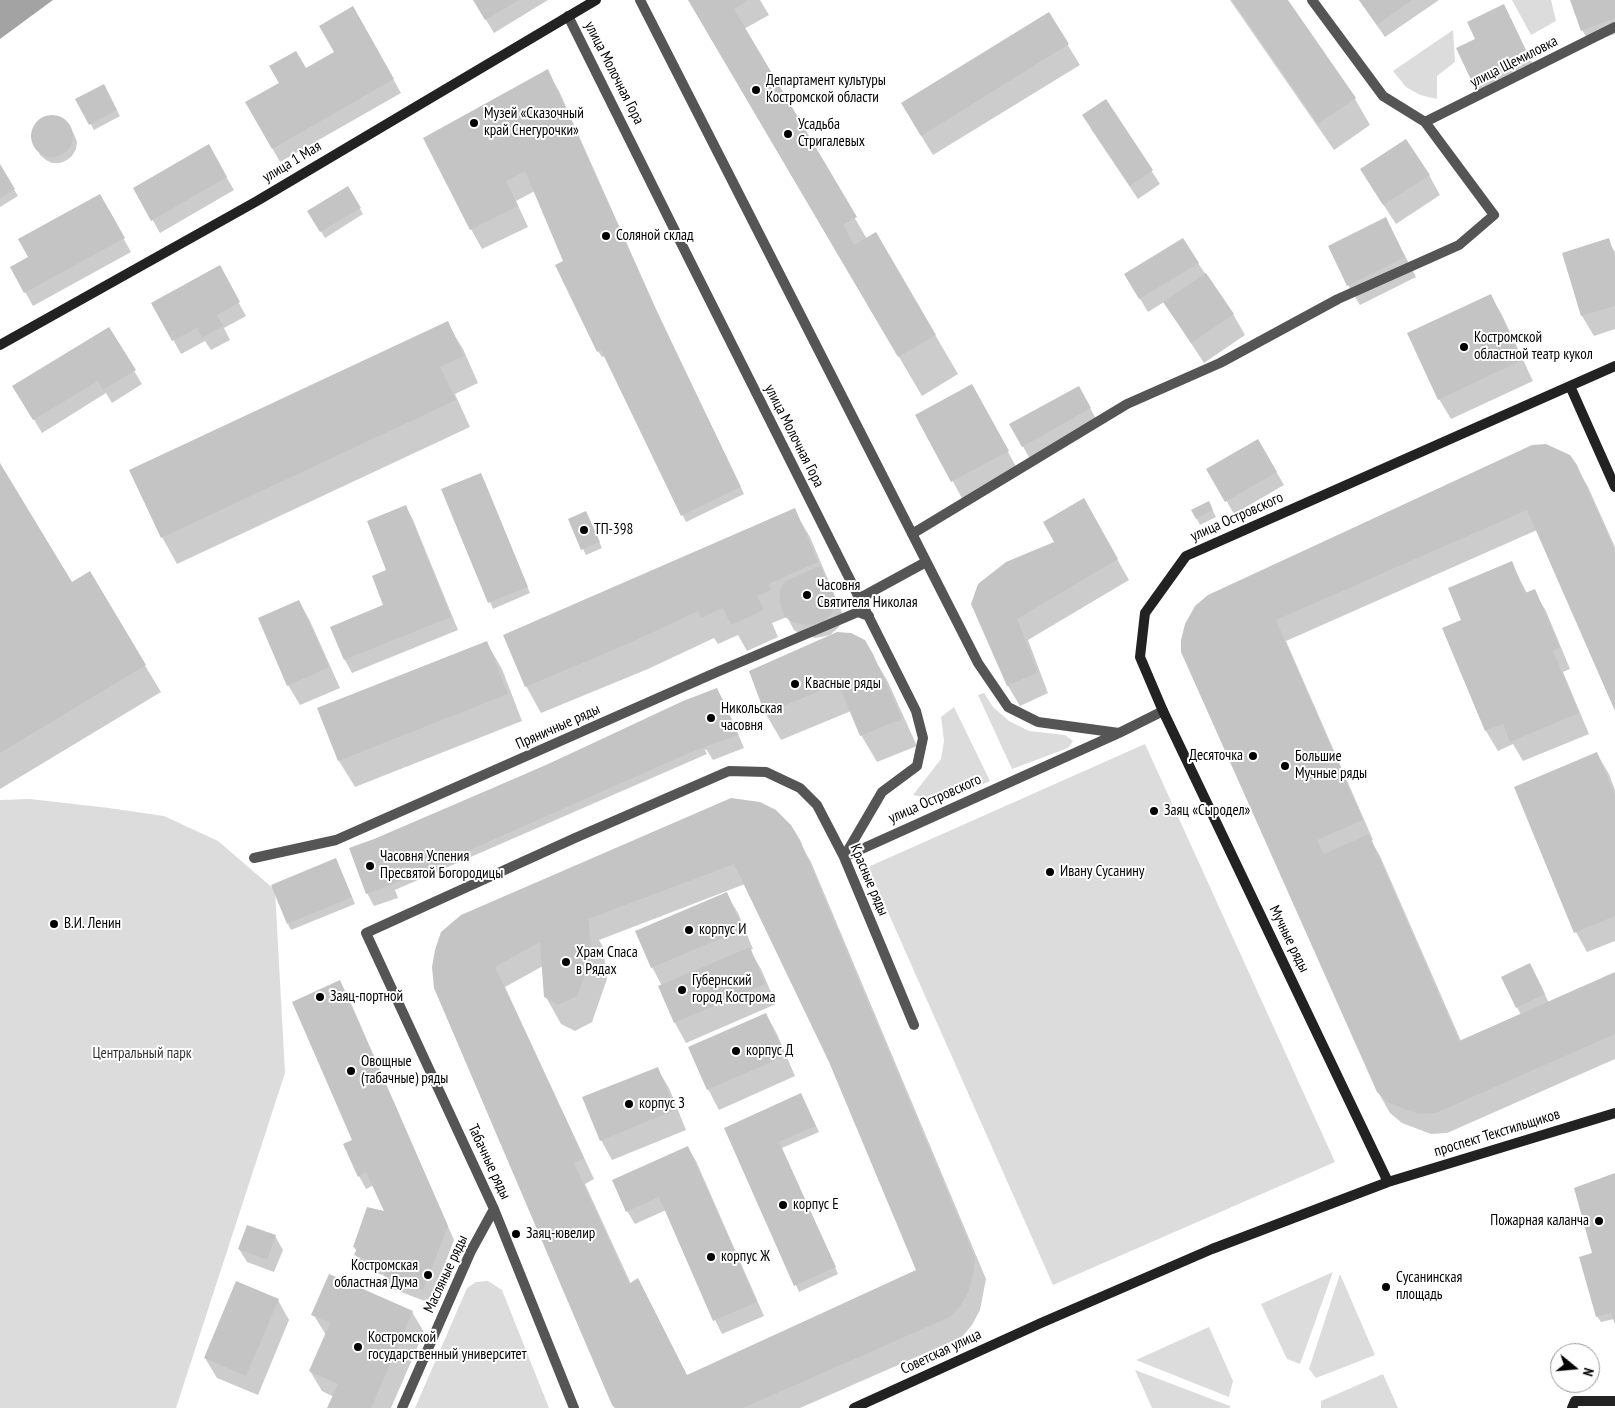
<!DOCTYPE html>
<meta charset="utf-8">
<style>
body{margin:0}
#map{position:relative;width:1615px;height:1408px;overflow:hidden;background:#fff;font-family:"PT Sans Narrow",sans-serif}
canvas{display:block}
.north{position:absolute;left:1550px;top:1343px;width:50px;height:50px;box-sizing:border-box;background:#fff;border:1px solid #999;border-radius:50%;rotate:107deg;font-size:14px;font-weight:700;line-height:20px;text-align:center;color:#000}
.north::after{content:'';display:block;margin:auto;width:18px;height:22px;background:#000;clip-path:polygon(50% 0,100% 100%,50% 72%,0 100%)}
</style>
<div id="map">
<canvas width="1615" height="1408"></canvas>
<div class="north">N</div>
</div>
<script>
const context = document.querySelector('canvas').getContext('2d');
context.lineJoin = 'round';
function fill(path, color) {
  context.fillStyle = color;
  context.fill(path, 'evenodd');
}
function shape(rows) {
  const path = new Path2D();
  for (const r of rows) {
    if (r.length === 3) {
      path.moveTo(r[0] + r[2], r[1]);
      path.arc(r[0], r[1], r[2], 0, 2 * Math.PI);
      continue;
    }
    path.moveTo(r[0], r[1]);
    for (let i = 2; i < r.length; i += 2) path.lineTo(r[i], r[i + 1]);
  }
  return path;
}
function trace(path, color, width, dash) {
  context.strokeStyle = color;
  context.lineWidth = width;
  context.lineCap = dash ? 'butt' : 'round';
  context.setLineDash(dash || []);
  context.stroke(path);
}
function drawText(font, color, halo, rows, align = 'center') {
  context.font = font + ' "PT Sans Narrow",sans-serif';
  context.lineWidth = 4;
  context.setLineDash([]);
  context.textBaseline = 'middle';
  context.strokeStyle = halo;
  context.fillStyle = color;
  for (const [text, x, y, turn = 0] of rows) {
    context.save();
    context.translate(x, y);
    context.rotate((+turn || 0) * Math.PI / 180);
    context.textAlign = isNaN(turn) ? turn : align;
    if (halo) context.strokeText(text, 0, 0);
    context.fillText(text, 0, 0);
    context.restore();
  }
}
fill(shape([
 [1512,0,1551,0,1556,21,1531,35],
 [1453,30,1455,62,1437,76,1437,99,1420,95,1406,87,1393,71],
 [984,693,993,707,1009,721,1029,731,1065,735,1073,741,1068,748,1012,769,978,695],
 [954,707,990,781,958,795,933,799,913,795,941,759,944,741,941,717],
 [1145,744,1335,1162,1053,1285,868,867],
 [30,799,109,808,164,816,218,841,275,890,285,1073,176,1408,0,1408,0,800],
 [1333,1272,1300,1364,1287,1359,1261,1304],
 [1340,1274,1375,1355,1316,1378,1309,1369],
 [488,1281,502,1290,549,1408,415,1408,467,1288,476,1282],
 [1209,1327,1233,1381,1229,1397,1136,1360],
 [1135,1370,1230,1406,1230,1408,1152,1408],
 [1383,1374,1398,1408,1321,1408,1321,1401]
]), '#dcdcdc');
fill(shape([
 [0,0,53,0,0,39]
]), '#a3a3a3');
fill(shape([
 [474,0,548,0,494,33],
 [689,0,760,0,769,15,744,29,867,239,876,234,958,374,922,396],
 [1230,0,1287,0,1355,99,1370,125,1334,150],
 [1359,0,1439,0,1385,37],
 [1571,0,1615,0,1615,34,1590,43,1582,30],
 [353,8,401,93,280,162,247,103,336,52],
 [1048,13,1080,65,933,155,914,124],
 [1511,19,1536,71,1482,97,1474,83,1477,40],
 [547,71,559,91,656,309,744,494,686,522,605,356,602,357,598,351,565,261,535,191,516,201,528,227,482,249,471,229],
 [103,85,120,116,94,130,77,99],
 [1106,101,1160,184,1138,199,1091,129],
 [51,116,59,117,66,121,74,134,77,142,76,149,72,156,67,160,60,163,52,163,46,160,40,155,33,140,33,131,37,124,43,118],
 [208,146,234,190,160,233,135,189],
 [0,166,18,196,0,207],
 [1429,175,1440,195,1396,224,1373,189],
 [348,188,363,214,325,238,309,212],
 [100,196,131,252,33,306,11,267,30,257],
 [1386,219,1416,277,1360,305,1348,285],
 [1608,240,1615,252,1615,329,1594,336,1582,316,1563,254],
 [1198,263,1233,314,1245,335,1204,363,1164,302,1148,312,1126,275],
 [219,267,246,316,224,328,230,340,211,350,205,341,181,354,153,303],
 [1490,295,1502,315,1533,381,1451,419,1439,399],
 [447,323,463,349,478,383,455,394,470,427,177,564,162,537],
 [109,329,142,384,112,403,106,393,42,433,14,386],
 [1078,387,1098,422,1030,459,1011,425],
 [983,406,1019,472,964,502,917,415],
 [1258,440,1284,485,1234,514,1208,469],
 [0,465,71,584,89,573,161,692,0,789],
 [1576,466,1588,487,1615,547,1615,709,1537,530,1286,641,1373,840,1371,841,1380,856,1461,1041,1521,1015,1502,977,1537,978,1549,1003,1615,974,1615,1059,1447,1133,1431,1134,1402,1123,1390,1113,1378,1092,1182,652],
 [484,480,530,593,493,609,443,490],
 [406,507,413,520,458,630,352,673,345,660,332,627,385,606,388,570],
 [1212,509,1216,517,1200,525,1193,511],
 [794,510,810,537,843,615,839,627,830,635,816,638,804,636,794,630,787,617,772,623,778,637,747,651,738,635,718,644,714,638,648,669,541,713,526,686],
 [589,519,602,548,586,555,583,549],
 [1095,520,1129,580,1028,640,1048,693,1020,706,1008,686,973,604,1056,542],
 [1511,563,1527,593,1534,591,1546,611,1570,669,1563,672,1589,734,1523,761,1513,744,1498,751,1486,731,1443,629,1463,620],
 [299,601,310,621,340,688,300,705,288,685],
 [864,641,888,682,917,746,877,762,861,735,851,711,781,740,766,714,751,672],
 [487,643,502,669,522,721,355,787,339,761,319,709],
 [717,690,725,703,744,748,713,760,706,749,705,750,707,754,395,890,398,898,374,906,367,893,375,840],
 [1597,754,1609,774,1615,790,1615,941,1587,952,1576,932],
 [790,826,811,862,986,1279,980,1310,972,1325,962,1337,800,1408,615,1408,435,988],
 [745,884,830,1061,917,1271,687,1376,638,1280,631,1284,585,1184,594,1179,505,987,543,966,546,997,561,1024,575,1031,592,1022,607,979,603,947,599,940],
 [336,859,355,904,291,930,288,924],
 [726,893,738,913,753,949,750,950,761,969,776,1004,686,1043,675,1023,662,986,652,967],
 [339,981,347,994,454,1240,430,1303,393,1289,385,1276,363,1268,356,1255,357,1252,354,1247,386,1213,374,1185,366,1189,359,1176,353,1140],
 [766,1014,777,1034,795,1076,719,1110,708,1089],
 [657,1068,669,1088,686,1130,612,1160,601,1140],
 [804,1101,819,1132,782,1148,838,1274,799,1292,725,1128],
 [688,1148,696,1161,764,1316,722,1334,715,1320,666,1210,635,1224,627,1211],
 [1615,1175,1615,1321,1614,1319,1601,1322,1597,1316,1594,1254],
 [275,1236,283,1250,274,1272,247,1262,239,1249],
 [278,1300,289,1320,258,1395,217,1378,205,1358],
 [412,1312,424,1332,391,1408,328,1408,334,1397,322,1391,310,1371,326,1335,313,1314]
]), '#0003');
fill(shape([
 [473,0,519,0,485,20],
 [688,0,748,0,734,9,857,217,843,225,854,245,876,232,936,335,898,357],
 [1232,0,1288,0,1356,98,1318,124],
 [1359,0,1412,0,1377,25],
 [1570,0,1615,0,1615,18,1581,31],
 [1504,4,1529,57,1473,84,1456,48,1475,39,1467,22],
 [353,6,394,79,272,149,245,102,279,83,269,66,296,51,306,68,334,52,319,26],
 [1049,12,1069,44,921,136,901,103],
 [548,69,661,321,741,487,681,516,601,350,597,352,555,265,563,261,525,171,506,181,518,206,470,230,423,138],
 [104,84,117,110,89,125,75,99],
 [1106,99,1153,170,1130,186,1082,115],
 [52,136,21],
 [1406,139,1430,175,1383,205,1360,169],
 [209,144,227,177,151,221,133,188],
 [0,164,15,189,0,198],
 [348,186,361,208,320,232,307,211],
 [100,194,125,238,24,293,10,267,28,257,18,239],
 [1386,217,1405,257,1347,286,1328,246],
 [1183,238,1199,263,1139,299,1124,274],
 [1609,238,1615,258,1615,306,1581,316,1562,253],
 [220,265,240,302,217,315,223,326,202,338,197,328,172,341,151,303],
 [1206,273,1234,314,1191,343,1163,302],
 [1491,294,1522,360,1438,400,1407,333],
 [448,321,464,356,440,367,456,400,161,538,129,470],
 [109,327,136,370,103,390,98,381,33,420,12,386],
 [972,384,1009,451,951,482,915,415],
 [1079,386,1091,408,1022,447,1009,424],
 [1258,439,1277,472,1225,502,1206,469],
 [1546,444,1570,455,1577,465,1615,551,1615,711,1527,510,1276,620,1363,820,1317,840,1324,854,1369,834,1459,1041,1615,972,1615,1034,1436,1113,1419,1114,1389,1103,1377,1092,1181,652,1181,640,1185,624,1195,606,1208,595,1532,445],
 [0,463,72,582,90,571,146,665,0,753],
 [481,473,528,587,488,603,441,489],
 [1084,498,1118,559,1017,619,1038,672,1007,686,971,604,978,584,1006,562,1054,542,1043,522],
 [1209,501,1213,510,1196,519,1191,510],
 [406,505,451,617,344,660,330,627,383,605,372,576,386,570,367,521],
 [795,508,818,562,769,584,771,590,758,596,764,610,731,625,723,608,701,618,698,611,632,642,525,687,503,635],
 [586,511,600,542,581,550,568,519],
 [1512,561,1525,593,1535,589,1560,648,1553,651,1579,713,1510,742,1503,724,1485,731,1442,628,1461,620,1448,588],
 [820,566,836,600,832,614,822,622,808,625,795,623,785,617,780,604,780,590,785,581],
 [299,600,329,667,287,686,258,618],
 [837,632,851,633,865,640,873,654,902,719,860,736,838,683,765,714,749,671],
 [487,641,508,694,338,761,317,708],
 [717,688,738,735,696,750,391,885,366,894,349,848,374,839,544,766,683,701],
 [1597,752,1615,795,1615,916,1574,933,1514,787],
 [731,798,760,802,776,810,791,825,800,840,975,1258,973,1274,969,1290,961,1305,950,1317,743,1408,615,1408,612,1405,434,988,432,967,435,950,441,932,461,915],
 [734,864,829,1062,916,1270,687,1375,638,1278,629,1284,574,1163,584,1158,495,967,540,942,544,997,558,1005,577,996,586,971,592,952,588,919],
 [336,858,352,897,287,924,271,885],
 [727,892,743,929,651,968,635,931],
 [750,947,765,984,674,1023,658,986],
 [1530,963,1545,994,1516,1008,1501,977],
 [340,980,448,1226,423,1290,384,1276,386,1267,354,1255,357,1248,353,1247,367,1207,384,1211,366,1172,358,1177,343,1144,352,1140,292,1002],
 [766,1013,785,1056,707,1090,688,1047],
 [658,1067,675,1110,600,1141,582,1097],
 [801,1093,816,1126,779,1142,836,1267,794,1286,724,1128],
 [688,1146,757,1302,713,1321,659,1197,626,1212,612,1180],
 [1615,1173,1615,1324,1611,1313,1596,1317,1579,1257,1592,1253,1574,1188],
 [247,1225,276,1235,267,1260,238,1249],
 [329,1274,413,1311,371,1408,327,1408,338,1384,309,1371,330,1323,311,1315],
 [236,1281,279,1299,246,1376,204,1358]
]), '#c4c4c4');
trace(shape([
 [640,0,978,663,1008,707,1038,722,1119,733],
 [568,16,690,261,916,711,923,738,917,766,882,792,844,857],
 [1425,122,1615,27],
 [912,534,1127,404,1220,363,1338,299,1459,245,1494,215,1425,122,1383,96,1312,0],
 [860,598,926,562],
 [844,857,1119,733,1163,711],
 [254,858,336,840,717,672,858,612,869,616],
 [402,1408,471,1251,494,1209],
 [574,1408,494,1209,366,933,575,838,729,771,766,772,800,788,817,805,844,857,914,1025]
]), '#555', 10);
trace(shape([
 [0,345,257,201,596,0],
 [1570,386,1615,487],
 [1388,1182,1163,711,1140,657,1145,613,1186,556,1615,366],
 [854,1408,1041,1323,1212,1249,1388,1182,1615,1113],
 [1572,1408,1575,1401,1615,1401]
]), '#222', 10);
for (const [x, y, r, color] of [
 [756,90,5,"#000"],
 [474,123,5,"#000"],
 [788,134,5,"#000"],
 [606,236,5,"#000"],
 [1464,347,5,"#000"],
 [584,530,5,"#000"],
 [807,595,5,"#000"],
 [795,684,5,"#000"],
 [711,718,5,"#000"],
 [1253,756,5,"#000"],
 [1285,766,5,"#000"],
 [1154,811,5,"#000"],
 [370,866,5,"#000"],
 [1050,872,5,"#000"],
 [54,924,5,"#000"],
 [689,930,5,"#000"],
 [566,962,5,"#000"],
 [682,990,5,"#000"],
 [320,997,5,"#000"],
 [736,1051,5,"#000"],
 [351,1071,5,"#000"],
 [629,1104,5,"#000"],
 [783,1205,5,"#000"],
 [1599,1221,5,"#000"],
 [516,1234,5,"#000"],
 [711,1257,5,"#000"],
 [428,1275,5,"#000"],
 [1386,1287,5,"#000"],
 [358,1347,5,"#000"]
]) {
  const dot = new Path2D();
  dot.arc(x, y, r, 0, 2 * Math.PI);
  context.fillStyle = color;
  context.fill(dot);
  trace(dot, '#fff', 2);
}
drawText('15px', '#000', '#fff', [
 ["улица Щемиловка",1514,62,-27],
 ["улица Молочная Гора",614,73,63],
 ["улица 1 Мая",292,162,-31],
 ["улица Молочная Гора",794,436,63],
 ["улица Островского",1237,517,-24],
 ["Пряничные ряды",558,727,-24],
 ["улица Островского",935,799,-24],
 ["Красные ряды",869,880,67],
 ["Мучные ряды",1289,939,64],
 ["проспект Текстильщиков",1497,1133,-17],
 ["Табачные ряды",489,1162,65],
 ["Масляные ряды",446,1274,-65],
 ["Советская улица",941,1352,-25]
]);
drawText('15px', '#000', '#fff', [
 ["Департамент культуры",766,81],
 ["Костромской области",766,98],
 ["Музей «Сказочный",484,114],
 ["край Снегурочки»",484,131],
 ["Усадьба",798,125],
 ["Стригалевых",798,142],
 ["Соляной склад",616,236],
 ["Костромской",1474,338],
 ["областной театр кукол",1474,355],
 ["ТП-398",594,530],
 ["Часовня",817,586],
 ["Святителя Николая",817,603],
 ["Квасные ряды",805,684],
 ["Никольская",721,709],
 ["часовня",721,726],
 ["Десяточка",1243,756,"right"],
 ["Большие",1295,757],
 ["Мучные ряды",1295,774],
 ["Заяц «Сыродел»",1164,811],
 ["Часовня Успения",380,857],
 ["Пресвятой Богородицы",380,874],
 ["Ивану Сусанину",1060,872],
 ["В.И. Ленин",64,924],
 ["корпус И",699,930],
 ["Храм Спаса",576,953],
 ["в Рядах",576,970],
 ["Губернский",692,981],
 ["город Кострома",692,998],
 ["Заяц-портной",330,997],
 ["корпус Д",746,1051],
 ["Овощные",361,1062],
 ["(табачные) ряды",361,1079],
 ["корпус З",639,1104],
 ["корпус Е",793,1205],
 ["Пожарная каланча",1589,1221,"right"],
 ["Заяц-ювелир",526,1234],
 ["корпус Ж",721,1257],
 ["Костромская",418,1266,"right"],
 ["областная Дума",418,1283,"right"],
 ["Сусанинская",1396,1278],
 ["площадь",1396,1295],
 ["Костромской",368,1338],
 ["государственный университет",368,1355]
], 'left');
drawText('15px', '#333', '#fff', [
 ["Центральный парк",142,1054]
]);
</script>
